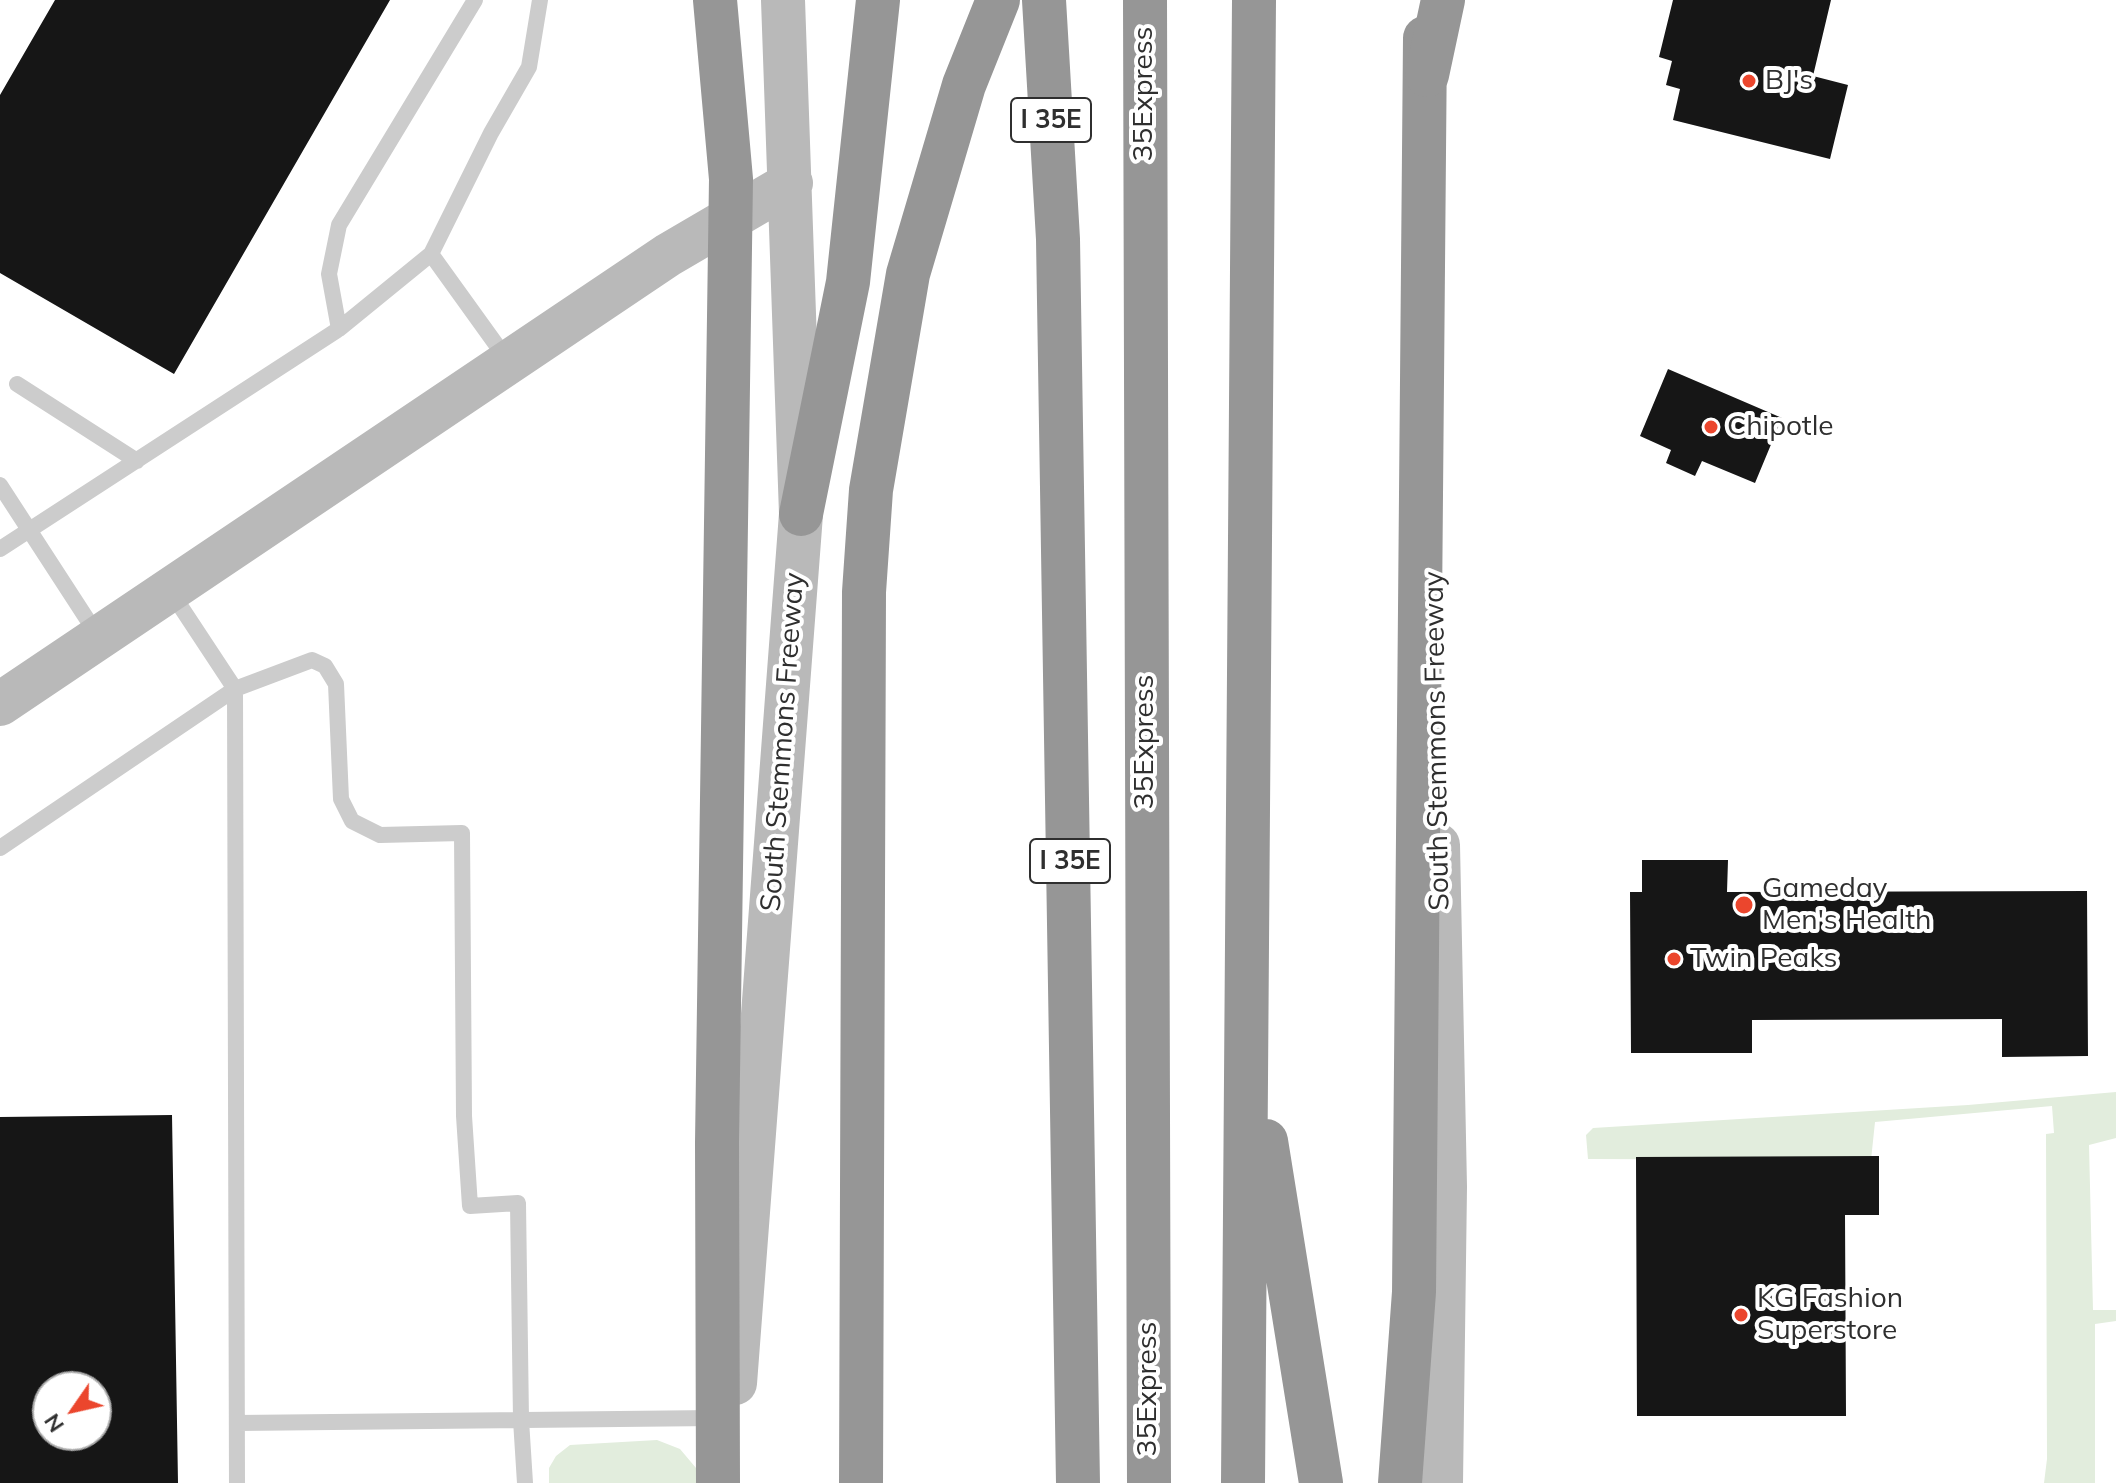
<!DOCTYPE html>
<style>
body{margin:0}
#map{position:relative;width:2116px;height:1483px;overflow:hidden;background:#fff;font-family:Mulish,sans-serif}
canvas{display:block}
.north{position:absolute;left:32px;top:1371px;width:80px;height:80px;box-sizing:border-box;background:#fff;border:2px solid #acacac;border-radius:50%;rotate:236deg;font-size:22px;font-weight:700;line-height:32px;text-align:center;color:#2f2f2f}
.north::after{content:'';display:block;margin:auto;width:28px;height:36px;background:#eb462d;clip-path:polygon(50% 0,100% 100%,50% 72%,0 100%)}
</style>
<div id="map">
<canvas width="2116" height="1483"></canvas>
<div class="north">N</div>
</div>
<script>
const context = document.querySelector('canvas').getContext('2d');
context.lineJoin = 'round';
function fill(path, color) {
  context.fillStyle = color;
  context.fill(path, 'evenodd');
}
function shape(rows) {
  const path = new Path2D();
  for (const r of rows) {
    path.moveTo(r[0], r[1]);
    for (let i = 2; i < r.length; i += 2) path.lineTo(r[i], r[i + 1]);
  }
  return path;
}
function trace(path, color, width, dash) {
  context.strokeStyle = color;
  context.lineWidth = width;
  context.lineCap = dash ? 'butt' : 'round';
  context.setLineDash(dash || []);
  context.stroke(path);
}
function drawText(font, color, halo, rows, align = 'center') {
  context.font = font + ' Mulish,sans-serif';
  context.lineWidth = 8;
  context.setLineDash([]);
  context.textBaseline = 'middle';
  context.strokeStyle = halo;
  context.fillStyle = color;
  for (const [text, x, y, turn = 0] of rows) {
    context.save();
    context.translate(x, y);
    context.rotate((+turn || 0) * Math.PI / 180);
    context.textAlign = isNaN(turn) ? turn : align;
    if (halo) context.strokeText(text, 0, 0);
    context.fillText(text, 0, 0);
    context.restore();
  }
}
fill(shape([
 [2116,1092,2116,1138,2089,1145,2093,1310,2116,1310,2116,1321,2095,1324,2095,1483,2044,1483,2047,1459,2046,1134,2054,1133,2052,1106,1875,1122,1871,1160,1588,1159,1586,1135,1593,1128,1968,1105],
 [657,1440,680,1449,696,1468,698,1483,549,1483,549,1468,556,1456,570,1445]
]), '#e2eddd');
fill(shape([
 [55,0,390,0,174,374,0,273,0,95],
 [1673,0,1831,0,1813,76,1848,85,1830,159,1673,120,1680,89,1666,85,1672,61,1659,57],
 [1668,369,1782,418,1755,483,1702,461,1695,476,1666,463,1671,450,1640,436],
 [1642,860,1728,860,1727,892,2087,891,2088,1056,2002,1057,2002,1019,1752,1020,1752,1053,1631,1053,1630,892,1642,892],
 [172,1115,178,1483,0,1483,0,1117],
 [48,1387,96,1387,96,1435,48,1435],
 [1879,1156,1879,1215,1845,1215,1846,1416,1637,1416,1636,1157]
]), '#161616');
trace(shape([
 [431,254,508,361],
 [339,329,329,274,339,225,475,0],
 [17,384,137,461],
 [0,485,98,636],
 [0,549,339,329,431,254,491,133,529,67,540,0],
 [171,592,235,689,312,660,325,666,336,684,341,799,352,821,380,835,462,833,464,1116,470,1206,518,1203,521,1420,525,1483],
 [0,848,235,689,237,1483],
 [237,1423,715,1418]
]), '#ccc', 16);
trace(shape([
 [0,704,668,255,791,183],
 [1438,845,1445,1187,1441,1483],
 [735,1383,801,514,783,0]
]), '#b9b9b9', 44);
trace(shape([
 [1044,0,1058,239,1078,1483],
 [1145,0,1149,1483],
 [801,514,848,282,878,0],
 [1266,1141,1321,1483],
 [861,1483,864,592,871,490,908,274,964,85,998,0],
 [1243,1483,1254,0],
 [1400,1483,1414,1292,1425,38]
]), '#969696', 44);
trace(shape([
 [715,0,731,179,717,1142,718,1483],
 [1427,75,1443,0]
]), '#969696', 44);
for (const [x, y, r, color] of [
 [1749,81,8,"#eb462d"],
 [1711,427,8,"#eb462d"],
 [1744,905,10,"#eb462d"],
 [1674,959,8,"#eb462d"],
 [1741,1315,8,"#eb462d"]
]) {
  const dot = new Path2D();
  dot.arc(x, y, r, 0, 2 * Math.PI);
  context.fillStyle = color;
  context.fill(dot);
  trace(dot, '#fff', 3);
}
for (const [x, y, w] of [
 [1051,120,80],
 [1070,861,80]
]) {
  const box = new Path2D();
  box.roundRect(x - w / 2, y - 22, w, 44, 6);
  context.fillStyle = '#fff';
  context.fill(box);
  trace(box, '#2f2f2f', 2);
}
drawText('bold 26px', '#2f2f2f', null, [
 ["I 35E",1051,120],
 ["I 35E",1070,861]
]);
drawText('28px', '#2f2f2f', '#fff', [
 ["BJ's",1765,81],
 ["Chipotle",1727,427],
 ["Gameday",1762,889],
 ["Men's Health",1762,921],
 ["Twin Peaks",1690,959],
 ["KG Fashion",1757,1299],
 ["Superstore",1757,1331]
], 'left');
drawText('28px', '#2f2f2f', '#fff', [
 ["35Express",1144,94,-90],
 ["South Stemmons Freeway",1437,741,-91],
 ["South Stemmons Freeway",783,742,-86],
 ["35Express",1145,742,-90],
 ["35Express",1148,1389,-90]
]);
</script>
